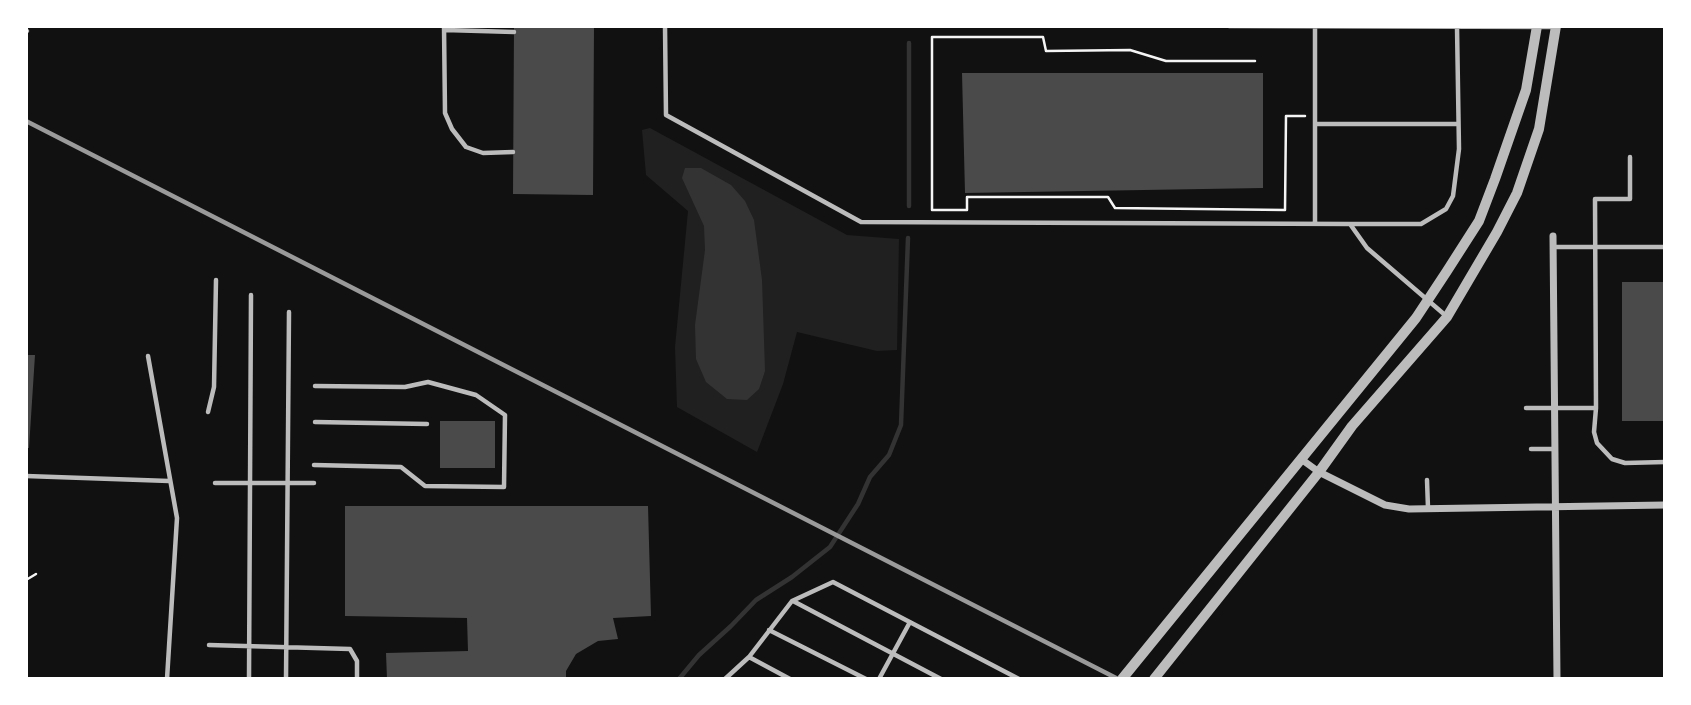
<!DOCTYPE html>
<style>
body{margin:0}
#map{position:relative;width:1691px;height:705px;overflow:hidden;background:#111;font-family:"Libre Baskerville",serif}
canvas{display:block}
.frame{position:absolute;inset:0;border:28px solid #fff;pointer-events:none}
</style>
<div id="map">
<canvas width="1691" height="705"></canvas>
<div class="frame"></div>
</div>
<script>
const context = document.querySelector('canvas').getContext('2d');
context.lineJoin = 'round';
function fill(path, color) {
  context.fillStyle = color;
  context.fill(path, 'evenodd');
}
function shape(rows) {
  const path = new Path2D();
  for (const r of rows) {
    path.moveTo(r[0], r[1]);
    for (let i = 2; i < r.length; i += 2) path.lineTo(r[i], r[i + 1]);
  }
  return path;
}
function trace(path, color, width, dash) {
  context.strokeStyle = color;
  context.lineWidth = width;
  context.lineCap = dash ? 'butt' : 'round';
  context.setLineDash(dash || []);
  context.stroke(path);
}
fill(shape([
 [650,128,847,235,899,239,897,350,877,351,797,332,783,384,757,452,677,407,675,347,688,211,646,175,642,130]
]), '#202020');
fill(shape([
 [685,168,701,168,731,185,745,201,754,220,762,280,765,371,759,389,747,400,727,399,706,382,696,359,695,325,705,250,704,226,682,178]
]), '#333');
trace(shape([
 [909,206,909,43],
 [679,679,699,655,731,626,756,600,792,577,830,547,858,504,870,477,889,455,901,425,908,238]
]), '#333', 4.5);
fill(shape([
 [514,26,594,26,593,195,513,194],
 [962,73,1263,73,1263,188,965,193],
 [1622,282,1665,282,1665,421,1622,421],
 [26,355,35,355,29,448,26,448],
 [440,421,495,421,495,468,440,468],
 [345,506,648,506,651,616,613,618,618,639,598,641,576,654,566,671,566,679,387,679,386,653,468,651,467,618,345,616]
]), '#4a4a4a');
trace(shape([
 [1255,61,1166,61,1130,50,1046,51,1043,37,932,37,932,210,967,210,967,197,1108,197,1115,208,1285,210,1286,116,1305,116],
 [26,580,36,574]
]), '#f5f5f5', 2.5);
trace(shape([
 [444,26,445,113,452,129,466,147,483,153,513,152],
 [665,26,666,115,861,222,1350,224,1367,248,1445,315],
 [1229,26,1554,27],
 [445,30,514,32],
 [26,32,27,31],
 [1315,124,1458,124],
 [1315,223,1315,27],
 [1350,224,1421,224,1446,209,1453,196,1459,149,1457,27],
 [1554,247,1665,247],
 [148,356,177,518,167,679],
 [1526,408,1596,408,1594,432,1597,443,1612,459,1625,463,1665,462],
 [1596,408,1595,199,1630,199,1630,157],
 [208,412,214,387,216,280],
 [315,422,427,424],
 [1531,449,1554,449],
 [314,465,401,467,425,486,504,487,505,415,476,395,428,382,405,387,315,386],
 [26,476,169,481],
 [1427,480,1428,508],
 [215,483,314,483],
 [793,601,941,679],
 [769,630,866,679],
 [209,645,350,649,357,661,357,679],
 [749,657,790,679],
 [249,679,251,295],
 [286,679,289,312],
 [725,679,749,657,792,601,833,582,1019,679],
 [879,679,910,622]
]), '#bcbcbc', 4.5);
trace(shape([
 [1553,236,1557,679],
 [1301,459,1319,472,1385,505,1409,509,1665,505]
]), '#bcbcbc', 7);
trace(shape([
 [1122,679,1416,318,1447,271,1479,221,1495,179,1526,90,1537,26],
 [1154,679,1319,472,1352,426,1447,317,1497,232,1517,193,1539,129,1556,26]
]), '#bcbcbc', 10);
trace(shape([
 [26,121,1118,679]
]), '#9a9a9a', 4.5);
</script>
